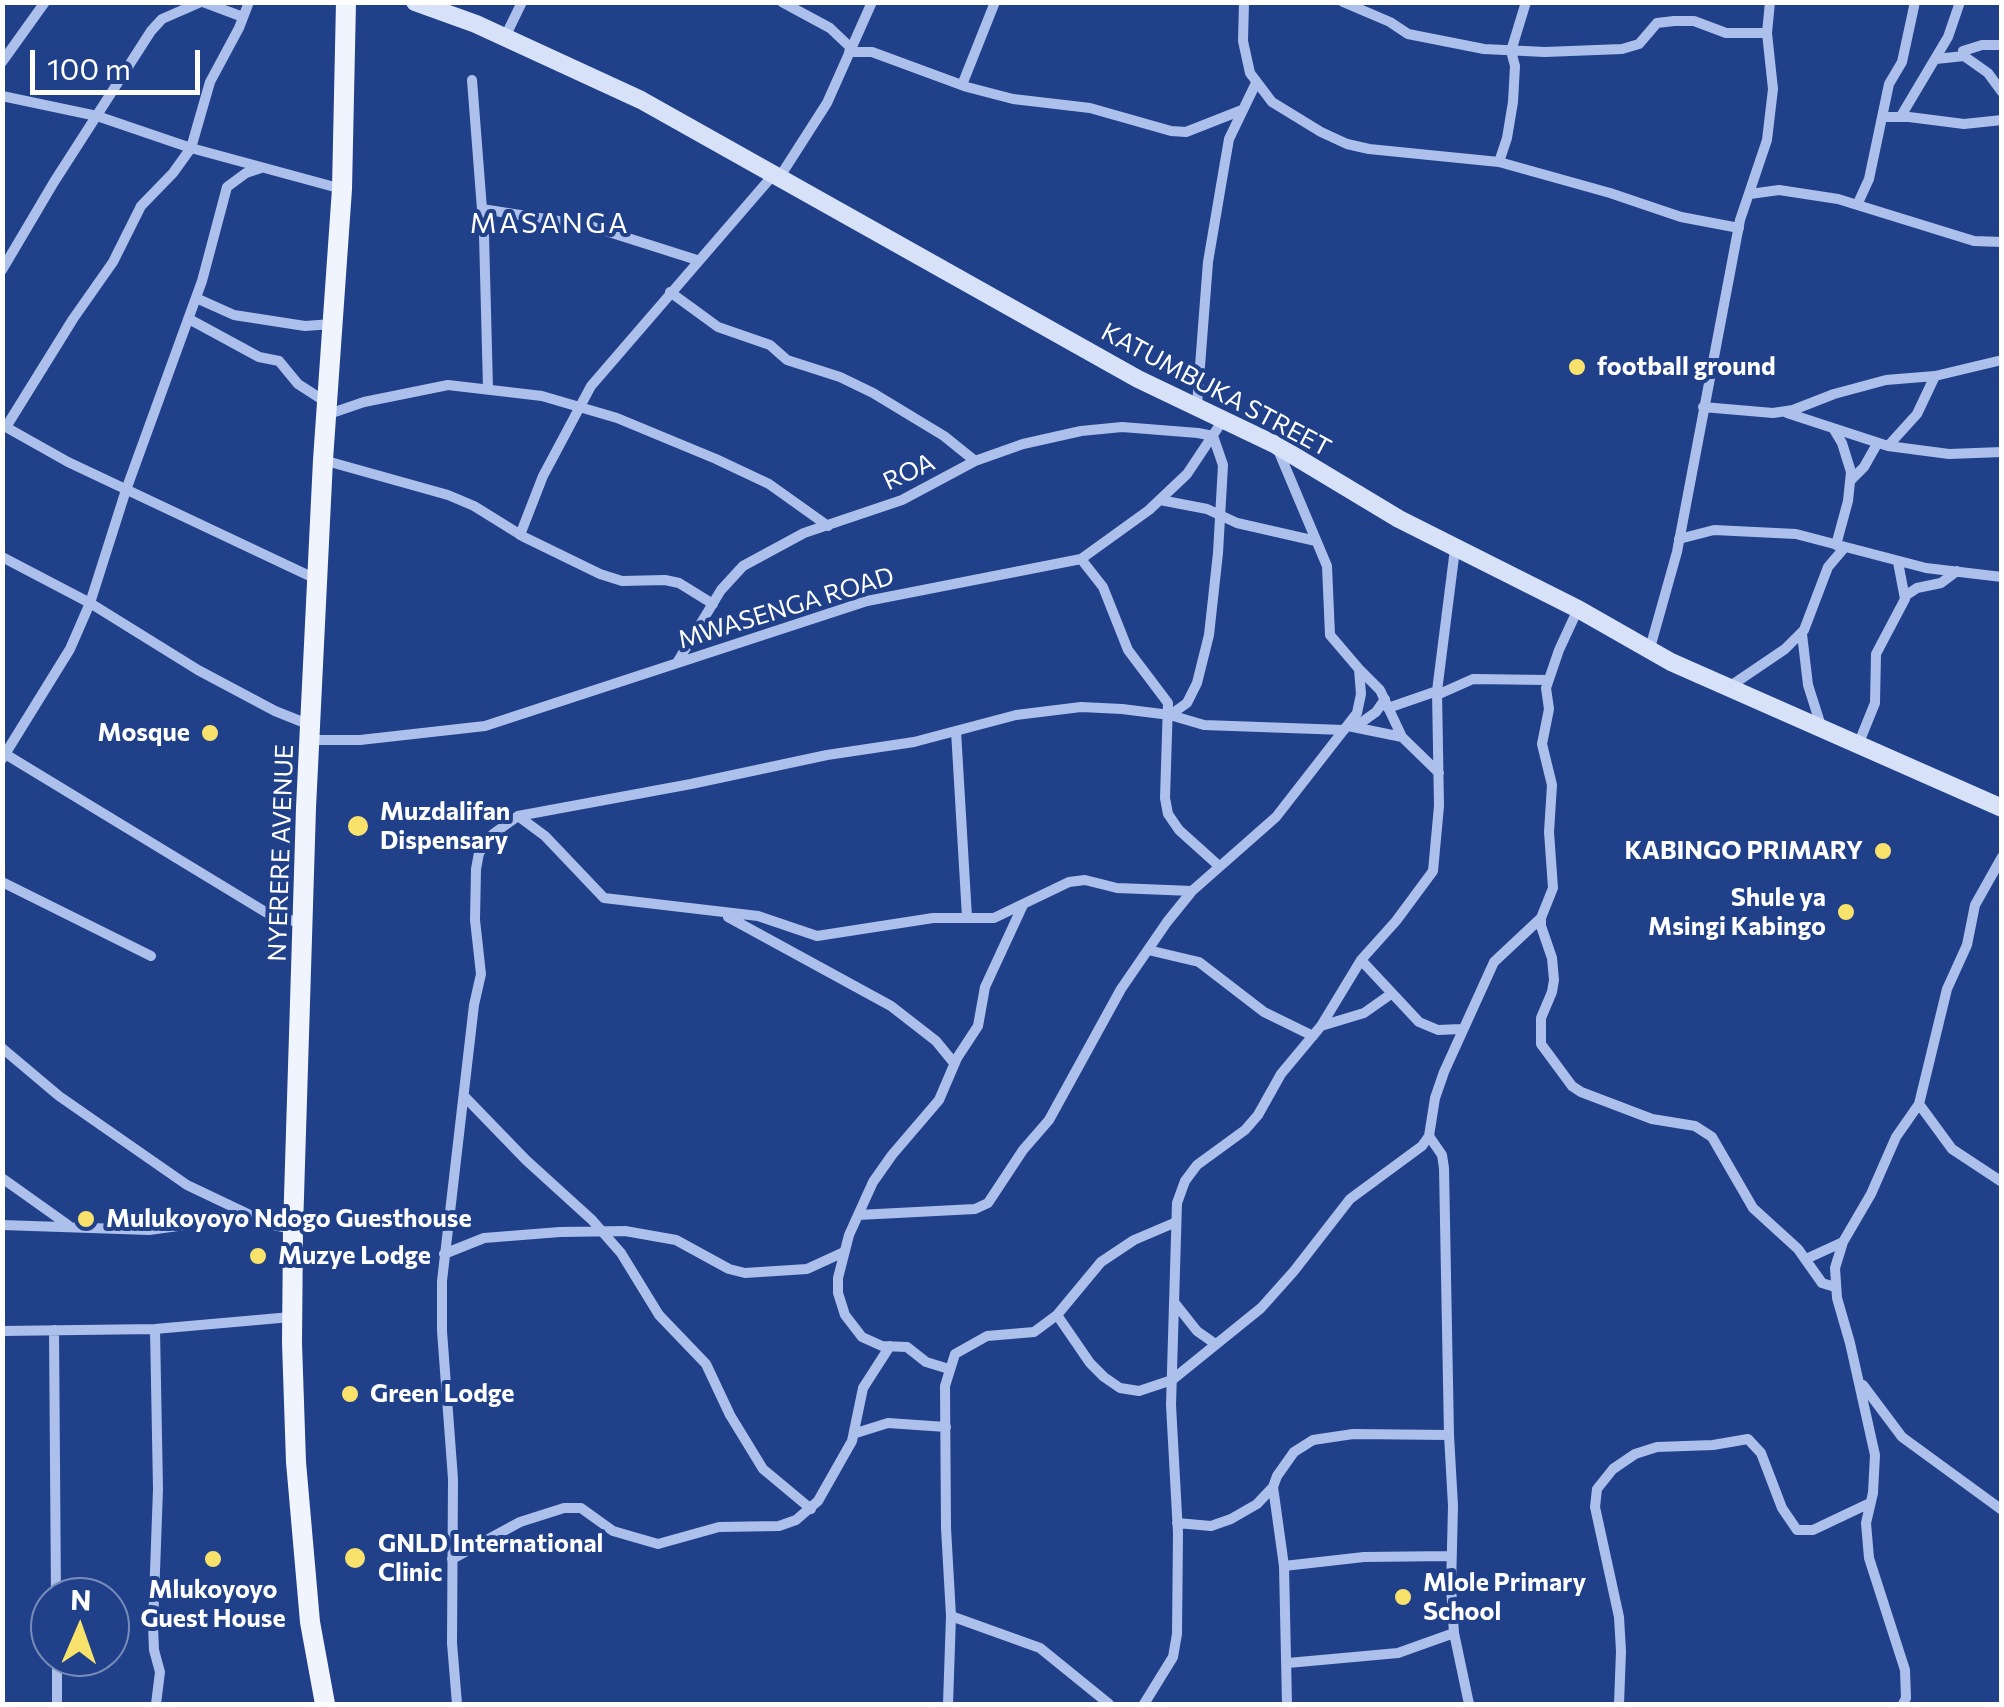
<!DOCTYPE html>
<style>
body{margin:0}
#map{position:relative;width:2004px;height:1707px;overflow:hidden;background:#20408a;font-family:Commissioner,sans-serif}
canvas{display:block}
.frame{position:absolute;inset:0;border:5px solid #fff;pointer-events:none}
.north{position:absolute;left:30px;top:1577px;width:100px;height:100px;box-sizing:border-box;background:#20408a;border:2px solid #798cb9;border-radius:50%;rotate:2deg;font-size:28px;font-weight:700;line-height:40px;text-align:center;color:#fff}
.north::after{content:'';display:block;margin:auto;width:35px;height:45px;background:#f9e26c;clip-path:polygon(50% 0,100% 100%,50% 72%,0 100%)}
.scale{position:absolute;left:30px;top:50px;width:170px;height:45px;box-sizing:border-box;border:5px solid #fff;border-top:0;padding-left:12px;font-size:30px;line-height:35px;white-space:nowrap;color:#fff;-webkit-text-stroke:8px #20408a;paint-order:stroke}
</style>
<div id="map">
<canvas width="2004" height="1707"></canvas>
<div class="frame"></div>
<div class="north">N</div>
<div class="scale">100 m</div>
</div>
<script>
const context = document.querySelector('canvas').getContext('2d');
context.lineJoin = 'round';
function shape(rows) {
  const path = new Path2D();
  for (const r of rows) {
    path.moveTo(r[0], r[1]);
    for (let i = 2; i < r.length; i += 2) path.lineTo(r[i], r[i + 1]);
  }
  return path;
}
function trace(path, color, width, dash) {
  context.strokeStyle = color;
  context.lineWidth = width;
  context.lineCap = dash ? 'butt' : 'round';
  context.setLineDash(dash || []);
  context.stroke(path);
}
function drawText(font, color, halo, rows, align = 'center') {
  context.font = font + ' Commissioner,sans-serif';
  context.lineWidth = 8;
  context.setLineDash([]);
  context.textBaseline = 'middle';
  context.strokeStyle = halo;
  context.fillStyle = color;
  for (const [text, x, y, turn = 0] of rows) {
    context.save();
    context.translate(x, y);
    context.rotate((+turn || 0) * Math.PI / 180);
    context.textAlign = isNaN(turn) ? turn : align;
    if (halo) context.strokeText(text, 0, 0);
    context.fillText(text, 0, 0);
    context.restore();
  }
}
trace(shape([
 [203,2,243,17],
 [782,2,830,28,851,48],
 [1244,2,1243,41,1250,73,1272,102,1321,132,1347,144,1369,149,1499,162,1610,193,1681,217,1739,228],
 [1343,2,1390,22,1408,34,1484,49,1545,52,1622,49,1639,44,1657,23,1674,21,1694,21,1726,33,1767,33],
 [505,37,522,2],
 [849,52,872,52,967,87,1013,99,1090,108,1171,131,1186,132,1242,110],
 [1964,56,1988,73,2002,92],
 [1936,59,1964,56,1963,51,1982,45,2002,45],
 [2,62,45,2],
 [472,80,484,235,488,388],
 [962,85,995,2],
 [2,96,97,116,191,148,342,189],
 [1901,116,1948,37,1960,2],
 [1882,117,1909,117,1964,124,2002,120],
 [1499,162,1507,138,1513,102,1515,66,1511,51,1526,2],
 [779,178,827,103,872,2],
 [1750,194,1779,190,1838,199,1974,241,2002,242],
 [1858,203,1869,179,1889,84,1902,62,1915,2],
 [482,209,590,226,697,260],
 [2,270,54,182,151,31,162,19,201,2],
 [670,292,718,327,770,345,787,360,840,377,873,393,944,436,975,461],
 [196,298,234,315,305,326,332,324],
 [189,319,259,357,279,361,298,384,326,402],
 [1197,405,1208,262,1225,162,1229,139,1256,83],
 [1703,407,1773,413,1793,410,1834,394,1886,380,1935,376,2002,360],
 [1787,413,1888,446,1949,454,2002,452],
 [326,415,364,402,448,385,542,396,617,418,716,459,769,484,828,526],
 [4,426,68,462,316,579],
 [6,427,73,319,113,262,141,206,173,173,191,148,210,82,239,28,249,2],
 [1833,428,1842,443,1851,472,1848,501,1836,545],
 [1888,446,1917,414,1935,376],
 [323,460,448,495,474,506,524,537,600,574,622,581,665,580,679,583,713,604],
 [1850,481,1864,467,1877,444],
 [1160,500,1207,509,1237,523,1316,541],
 [520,535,543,476,591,386,774,174],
 [1679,539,1714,530,1796,534,1926,568,2002,577],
 [2,557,90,603,198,670,275,711,310,725],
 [1081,559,1103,587,1128,650,1168,703,1165,798,1168,814,1179,830,1219,866],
 [1905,596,1917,588,1941,583,1957,571],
 [1578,609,1559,650,1546,688,1549,709,1542,744,1552,785,1549,832,1553,888,1541,918,1541,926,1552,958,1554,980,1552,992,1541,1018,1541,1044,1572,1086,1581,1092,1652,1119,1695,1126,1712,1137,1753,1208,1798,1249,1822,1283,1835,1287],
 [1802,634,1808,685,1822,729],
 [1650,648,1677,552,1740,220,1767,140,1773,89,1767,33,1770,2],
 [678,661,721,590,743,566,804,533,902,500,975,461,1023,444,1081,431,1122,427,1198,433,1213,436,1223,465,1218,553,1209,635,1197,683,1187,703,1170,715],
 [1359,669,1380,690,1402,737,1439,773],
 [1729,687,1785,649,1804,630,1828,567,1845,547],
 [1437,695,1473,679,1547,680],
 [1388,708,1437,691],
 [1348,726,1402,737],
 [1355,727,1376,712,1385,699],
 [956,731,967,917],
 [309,740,360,740,485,726,867,601,1081,559,1149,510,1187,474,1223,420],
 [1858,745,1875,703,1876,654,1905,599,1898,562],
 [2,752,272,916,303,923],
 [2,759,70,649,90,603,126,490,202,281,227,187,246,173,261,168],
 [518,816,545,836,604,898,758,916,817,936,933,918,994,918,1069,882,1085,880,1117,888,1192,891],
 [2,882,151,956],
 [728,917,891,1006,936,1041,954,1063],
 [1148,950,1199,962,1264,1012,1313,1036],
 [1361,960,1419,1022,1438,1030,1461,1029],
 [1321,1026,1364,1013,1391,994],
 [2,1048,59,1096,187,1185,269,1224,292,1229],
 [464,1096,526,1160,592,1220,621,1253,659,1315,706,1364,730,1415,763,1469,811,1509],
 [1919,1104,1952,1149,2002,1182],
 [1429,1136,1442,1155,1444,1168,1449,1435,1453,1506,1451,1587,1454,1633,1469,1704],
 [2,1178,68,1225],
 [858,1215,975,1209,988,1203,1023,1150,1049,1120,1121,989,1167,922,1192,891,1276,817,1357,713,1361,694,1359,669,1330,635,1327,566,1276,445],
 [2,1225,149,1230,250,1216],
 [444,1254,484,1238,560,1232,625,1231,676,1240,729,1269,745,1273,807,1269,844,1252],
 [1806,1259,1843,1242],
 [1174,1302,1197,1331,1214,1343],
 [1057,1315,1090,1363,1104,1377,1120,1388,1139,1391,1172,1380,1261,1308,1294,1271,1350,1199,1422,1146,1429,1136,1435,1098,1444,1072,1494,962,1541,918],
 [155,1329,158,1489,153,1626,154,1650,160,1672,156,1704],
 [54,1330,56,1597],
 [2,1331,155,1329,291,1317],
 [949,1369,926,1362,907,1347,882,1346,862,1337,845,1315,838,1293,838,1278,849,1235,873,1182,892,1155,939,1100,957,1058,978,1026,985,987,1023,905],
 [1863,1385,1902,1437,2002,1510],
 [856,1433,888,1423,946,1427],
 [1177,1523,1211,1526,1231,1519,1257,1504,1273,1487],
 [452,1559,520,1522,564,1508,581,1508,613,1531,658,1544,719,1527,779,1526,796,1520,818,1501,852,1441,863,1388,890,1346],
 [1284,1566,1364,1557,1451,1556],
 [951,1616,1040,1648,1109,1704],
 [57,1657,57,1704],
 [1288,1663,1398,1653,1454,1633],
 [457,1704,452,1643,453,1479,442,1331,442,1281,474,1005,481,974,475,920,476,869,479,853,493,834,518,816,691,784,827,755,914,742,1016,715,1081,707,1122,709,1170,715,1204,725,1344,730],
 [948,1704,951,1616,946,1528,945,1386,955,1354,987,1336,1034,1332,1057,1315,1101,1262,1134,1240,1174,1223],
 [1144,1704,1173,1657,1177,1634,1178,1533,1171,1405,1177,1203,1185,1181,1197,1165,1245,1130,1258,1115,1281,1074,1321,1026,1361,960,1396,921,1433,871,1439,806,1437,691,1455,549],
 [1287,1704,1284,1566,1273,1487,1277,1476,1294,1452,1313,1440,1353,1434,1449,1435],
 [1619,1704,1621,1651,1619,1617,1595,1507,1597,1489,1613,1469,1635,1454,1657,1447,1713,1445,1748,1439,1761,1453,1782,1508,1797,1530,1813,1530,1870,1503],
 [1903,1704,1906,1698,1905,1670,1869,1558,1866,1523,1873,1493,1875,1455,1850,1343,1837,1298,1835,1268,1843,1242,1871,1194,1896,1137,1919,1104,1947,989,1967,945,1975,905,2002,857]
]), '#acc0eb', 10);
trace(shape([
 [415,2,476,24,641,100,1138,379,1276,445,1399,519,1578,609,1671,662,2002,808]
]), '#d7e1f8', 18);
trace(shape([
 [325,1704,310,1622,296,1462,292,1343,293,1229,306,808,323,460,342,189,346,2]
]), '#f0f4fe', 20);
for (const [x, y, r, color] of [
 [1577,367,10,"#f9e26c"],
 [210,733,10,"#f9e26c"],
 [358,826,12,"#f9e26c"],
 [1883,851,10,"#f9e26c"],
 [1846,912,10,"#f9e26c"],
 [86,1219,10,"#f9e26c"],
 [258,1256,10,"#f9e26c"],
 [350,1394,10,"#f9e26c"],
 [355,1558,12,"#f9e26c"],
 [213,1559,10,"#f9e26c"],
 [1403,1597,10,"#f9e26c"]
]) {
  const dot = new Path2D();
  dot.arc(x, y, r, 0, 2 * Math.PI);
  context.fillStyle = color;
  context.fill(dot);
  trace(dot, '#20408a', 4);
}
drawText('bold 25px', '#fff', '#20408a', [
 ["football ground",1597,367],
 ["Mosque",190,733,"right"],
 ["Muzdalifan",380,812],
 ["Dispensary",380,841],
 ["KABINGO PRIMARY",1863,851,"right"],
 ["Shule ya",1826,898,"right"],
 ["Msingi Kabingo",1826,927,"right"],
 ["Mulukoyoyo Ndogo Guesthouse",106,1219],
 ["Muzye Lodge",278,1256],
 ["Green Lodge",370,1394],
 ["GNLD International",378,1544],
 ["Clinic",378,1573],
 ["Mlole Primary",1423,1583],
 ["School",1423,1612],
 ["Mlukoyoyo",213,1590,"center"],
 ["Guest House",213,1619,"center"]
], 'left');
drawText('25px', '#fff', '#20408a', [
 ["KATUMBUKA STREET",1216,390,28],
 ["ROA",909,472,-25],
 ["MWASENGA ROAD",786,608,-17],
 ["NYERERE AVENUE",281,853,-88]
]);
context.letterSpacing = '2.5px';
drawText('28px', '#fff', '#20408a', [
 ["MASANGA",550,224]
]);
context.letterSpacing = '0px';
</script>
